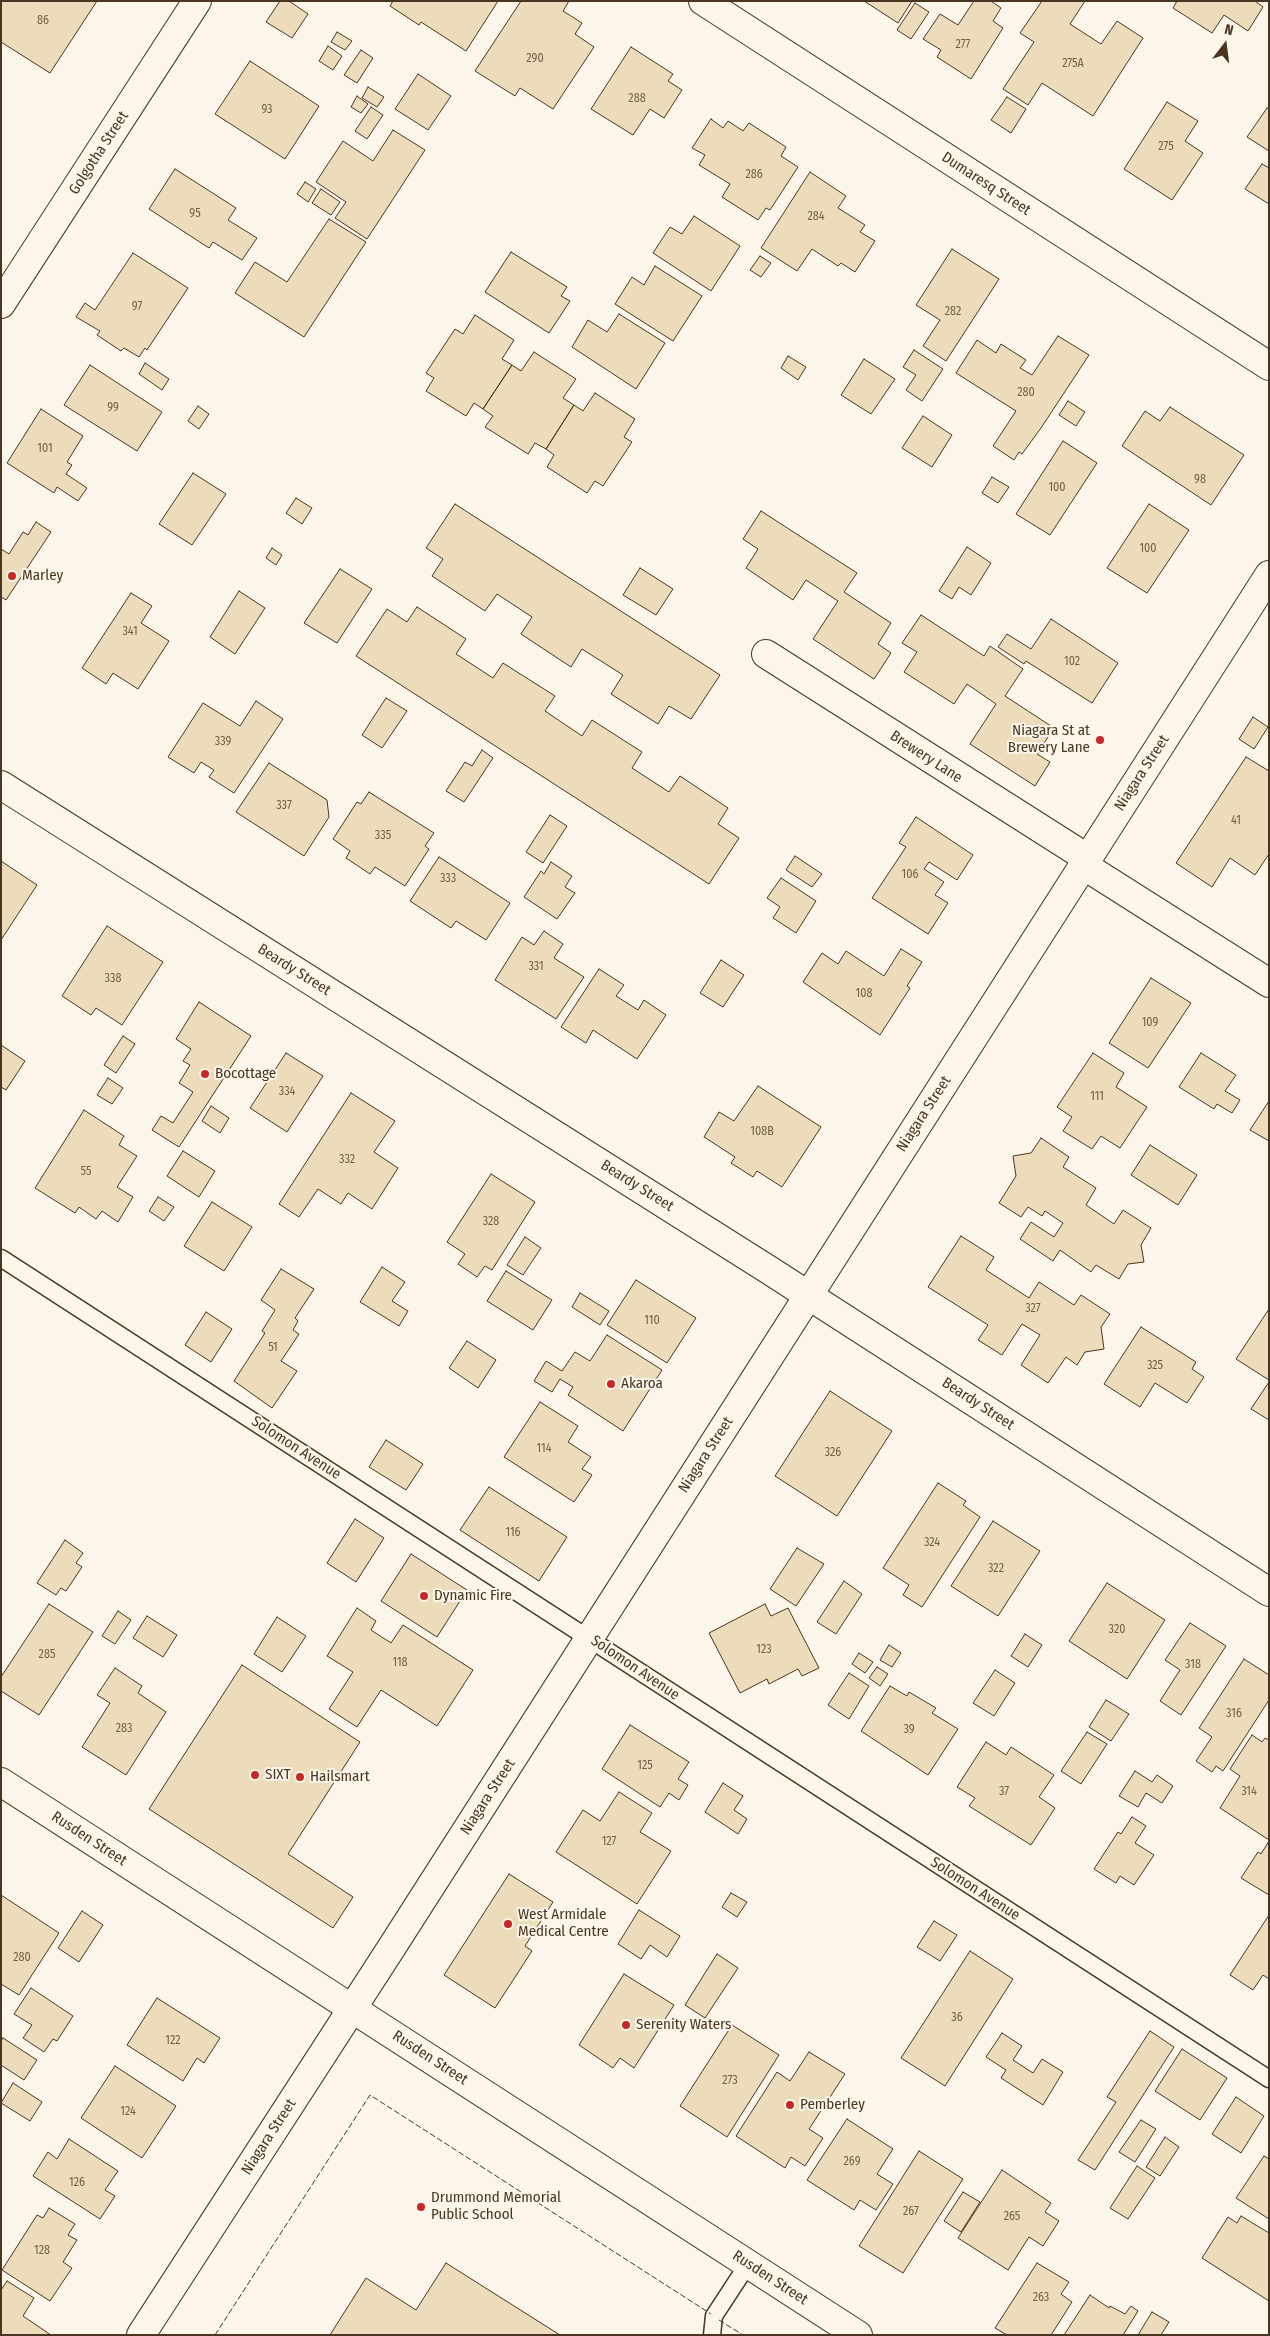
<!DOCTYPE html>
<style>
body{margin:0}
#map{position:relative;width:1270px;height:2336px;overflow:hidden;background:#fbf6e9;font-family:"Fira Sans Condensed",sans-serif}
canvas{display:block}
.frame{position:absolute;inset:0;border:2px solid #4a3520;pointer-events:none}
.north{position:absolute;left:1200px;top:20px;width:50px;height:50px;-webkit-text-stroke:4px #fbf6e9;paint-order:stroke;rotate:15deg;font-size:14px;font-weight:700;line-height:20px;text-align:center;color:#4a3520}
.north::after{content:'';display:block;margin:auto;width:18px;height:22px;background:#4a3520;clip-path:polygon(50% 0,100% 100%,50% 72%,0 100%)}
</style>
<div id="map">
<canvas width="1270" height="2336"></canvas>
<div class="frame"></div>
<div class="north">N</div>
</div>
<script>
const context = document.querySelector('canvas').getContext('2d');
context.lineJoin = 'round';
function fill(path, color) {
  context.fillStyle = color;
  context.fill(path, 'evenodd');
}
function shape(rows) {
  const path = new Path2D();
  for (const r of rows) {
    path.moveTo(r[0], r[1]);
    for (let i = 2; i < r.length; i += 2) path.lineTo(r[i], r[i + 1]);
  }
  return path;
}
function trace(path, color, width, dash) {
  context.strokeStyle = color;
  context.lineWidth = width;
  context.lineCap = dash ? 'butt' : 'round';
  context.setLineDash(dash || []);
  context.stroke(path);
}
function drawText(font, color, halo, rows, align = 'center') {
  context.font = font + ' "Fira Sans Condensed",sans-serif';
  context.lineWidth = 4;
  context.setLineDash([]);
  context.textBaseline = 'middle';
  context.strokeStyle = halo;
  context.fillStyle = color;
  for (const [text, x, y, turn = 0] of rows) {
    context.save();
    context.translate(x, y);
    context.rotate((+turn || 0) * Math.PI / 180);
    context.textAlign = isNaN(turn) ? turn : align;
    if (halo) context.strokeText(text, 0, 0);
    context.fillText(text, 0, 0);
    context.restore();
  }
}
const building = shape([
 [1,1,97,1,50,73,1,42,1,1],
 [280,1,289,1,308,14,292,38,266,22,280,1],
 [393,1,498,1,466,51,421,22,419,25,390,6,393,1],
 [521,1,569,1,563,11,582,23,575,34,594,47,553,109,520,88,515,96,475,71,521,1],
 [864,1,912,1,898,23,864,1],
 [974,1,991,1,1001,8,993,21,1003,28,971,79,937,57,941,50,923,39,940,14,958,25,974,1],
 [1042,1,1085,1,1070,24,1101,44,1117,21,1143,38,1093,116,1042,83,1028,105,1003,89,1034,42,1020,33,1042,1],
 [1177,1,1255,1,1263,7,1248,31,1224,15,1212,33,1173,8,1177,1],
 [915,3,929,12,911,39,897,30,915,3],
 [337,32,352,41,345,50,331,42,337,32],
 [328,46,342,56,333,70,319,61,328,46],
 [631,47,673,74,668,81,682,90,664,118,650,109,633,135,591,109,631,47],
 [361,50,373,58,357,83,344,75,361,50],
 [250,61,319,106,285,159,215,114,250,61],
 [418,74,451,96,428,130,395,109,418,74],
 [368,87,384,97,377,107,362,98,368,87],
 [357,96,368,104,361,113,351,107,357,96],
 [1007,97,1026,109,1011,133,991,120,1007,97],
 [1167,102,1198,121,1185,141,1203,153,1172,200,1124,169,1167,102],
 [371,107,383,115,367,139,355,131,371,107],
 [1267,108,1269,109,1269,151,1247,137,1267,108],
 [711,119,723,128,728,121,743,131,749,123,786,147,781,156,798,167,770,210,766,208,758,220,722,197,730,184,699,165,705,155,692,148,711,119],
 [393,130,425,150,367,239,335,218,346,202,316,182,343,141,373,161,393,130],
 [1262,164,1269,168,1269,204,1245,189,1262,164],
 [175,169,236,208,228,220,257,238,242,260,213,242,209,248,149,209,175,169],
 [810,172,846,196,838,208,865,225,860,232,875,241,855,272,841,263,838,266,812,249,797,271,761,248,810,172],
 [305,182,316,189,308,202,297,194,305,182],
 [321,189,340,202,331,215,312,203,321,189],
 [694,216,740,246,711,291,653,253,670,227,682,234,694,216],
 [329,219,366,242,304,337,235,293,255,262,287,282,329,219],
 [952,249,999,279,946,361,923,346,940,320,916,305,952,249],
 [511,252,567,287,561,296,570,301,549,333,485,292,511,252],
 [133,253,188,288,147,350,145,348,139,357,124,348,121,351,97,335,100,331,76,317,85,303,95,310,133,253],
 [760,256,771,263,761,277,750,270,760,256],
 [655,266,702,296,673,341,615,304,632,277,644,285,655,266],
 [619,314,665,343,636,389,572,347,588,320,607,332,619,314],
 [475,315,514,340,502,359,512,365,483,409,474,403,466,416,426,391,434,378,426,373,455,329,463,334,475,315],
 [1058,336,1089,355,1041,428,1022,454,1019,452,1014,460,993,446,1016,411,956,373,977,340,996,353,1001,344,1026,360,1020,368,1032,375,1058,336],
 [914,350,943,369,922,401,906,390,916,375,903,367,914,350],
 [534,352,576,379,563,398,574,405,546,449,535,443,528,454,485,427,493,416,483,409,512,365,521,371,534,352],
 [788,356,806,367,798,380,781,368,788,356],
 [864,359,895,379,871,414,841,395,864,359],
 [145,363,169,379,162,390,139,374,145,363],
 [90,365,162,412,137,451,64,405,90,365],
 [595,393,635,419,624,437,632,442,603,486,595,481,587,493,547,467,554,455,546,449,574,405,583,411,595,393],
 [1068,401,1085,412,1076,426,1059,415,1068,401],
 [198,406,209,414,199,429,188,421,198,406],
 [1170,407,1244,455,1211,505,1122,446,1145,411,1160,421,1170,407],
 [41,409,83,436,67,462,72,465,66,474,87,488,78,501,57,487,54,493,7,463,41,409],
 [923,416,952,435,932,467,902,448,923,416],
 [1063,441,1097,463,1050,535,1016,514,1063,441],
 [193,473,226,494,192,545,159,524,193,473],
 [992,477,1009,487,998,503,982,493,992,477],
 [296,498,312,508,302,524,286,513,296,498],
 [455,504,720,675,691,719,669,706,658,724,611,694,623,675,582,649,571,667,521,634,532,617,497,594,485,611,432,576,443,559,426,548,455,504],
 [1149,504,1189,530,1147,593,1107,568,1149,504],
 [761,511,857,573,844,592,891,623,878,644,891,653,874,679,813,639,838,601,806,580,793,600,746,568,758,549,743,539,761,511],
 [36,522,51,532,6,600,1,597,1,549,9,554,23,532,28,535,36,522],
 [967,547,991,563,971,595,959,587,952,599,939,591,967,547],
 [272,548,282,555,276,565,266,558,272,548],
 [640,568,673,589,656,615,623,595,640,568],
 [340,569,372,589,337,643,304,623,340,569],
 [239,591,265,608,235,654,210,637,239,591],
 [131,593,152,606,141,623,169,641,138,689,113,673,106,684,82,668,131,593],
 [417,607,466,639,456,654,493,678,503,663,555,696,545,711,582,736,592,720,642,752,632,768,669,792,680,776,728,808,718,824,739,838,709,884,356,656,387,609,407,622,417,607],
 [921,615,984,656,990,646,1023,669,1005,696,1054,728,1037,754,1050,762,1035,786,970,744,996,704,967,684,954,704,904,672,917,652,902,643,921,615],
 [1051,619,1118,663,1092,703,1026,661,1024,664,998,647,1007,634,1031,649,1051,619],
 [386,698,407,711,382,748,362,735,386,698],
 [256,701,283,719,234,793,209,777,214,770,201,762,194,773,168,757,203,703,240,726,256,701],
 [1253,717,1268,727,1254,749,1239,739,1253,717],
 [482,750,493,758,464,802,446,791,465,762,472,766,482,750],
 [1246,757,1269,771,1269,854,1255,875,1230,858,1212,887,1176,863,1246,757],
 [269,763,327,800,329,817,304,856,236,812,269,763],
 [369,792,434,833,425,846,429,849,405,886,375,867,370,874,346,858,350,851,333,839,357,802,361,804,369,792],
 [550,815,567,826,543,863,526,852,550,815],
 [916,817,973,855,957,880,929,862,924,869,944,882,935,895,948,903,928,934,872,898,906,847,899,843,916,817],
 [795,856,822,874,812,887,786,870,795,856],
 [439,857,510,903,486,940,456,921,451,928,410,901,439,857],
 [1,861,37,885,1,940,1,861],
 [551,862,572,876,565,887,575,893,557,919,524,897,541,871,544,874,551,862],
 [781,878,816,901,796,933,773,918,780,907,767,898,781,878],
 [107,926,163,962,122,1025,96,1008,91,1015,62,996,107,926],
 [544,931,563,944,554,958,584,977,556,1019,495,980,522,937,534,945,544,931],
 [901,949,922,962,907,986,910,988,880,1035,803,982,822,953,838,964,846,951,884,976,901,949],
 [721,960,744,975,723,1007,700,993,721,960],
 [599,969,624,985,616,996,638,1010,644,1000,666,1015,637,1059,593,1030,586,1043,561,1027,599,969],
 [1151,978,1191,1003,1148,1068,1109,1043,1151,978],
 [199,1002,251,1036,179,1147,152,1130,161,1116,173,1123,193,1092,179,1083,190,1065,183,1061,191,1049,176,1039,199,1002],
 [123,1036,135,1044,116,1073,104,1065,123,1036],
 [1,1045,25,1061,6,1090,1,1087,1,1045],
 [286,1053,323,1076,287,1132,250,1108,286,1053],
 [1093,1053,1124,1073,1116,1087,1147,1107,1120,1148,1101,1136,1092,1149,1063,1131,1072,1117,1057,1107,1093,1053],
 [1201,1053,1236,1075,1225,1091,1240,1100,1232,1113,1217,1104,1214,1109,1179,1087,1201,1053],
 [108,1078,123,1088,112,1104,97,1095,108,1078],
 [758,1086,821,1127,782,1187,757,1171,753,1177,731,1163,735,1157,704,1137,719,1112,734,1121,758,1086],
 [351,1093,395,1121,374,1152,398,1168,372,1209,348,1193,341,1204,318,1189,299,1217,279,1204,351,1093],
 [1269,1101,1269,1141,1250,1130,1269,1101],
 [211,1106,229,1118,220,1133,202,1121,211,1106],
 [84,1110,124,1136,119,1145,137,1156,117,1187,133,1197,118,1222,102,1211,96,1219,79,1207,75,1213,35,1188,84,1110],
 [1041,1138,1069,1157,1063,1167,1096,1188,1086,1205,1114,1224,1123,1210,1151,1228,1141,1245,1144,1262,1128,1264,1119,1279,1096,1265,1091,1272,1060,1250,1053,1261,1020,1239,1031,1222,1054,1237,1063,1223,1045,1211,1042,1216,1028,1207,1021,1217,999,1203,1016,1176,1013,1156,1031,1153,1041,1138],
 [1150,1145,1197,1175,1178,1205,1131,1175,1150,1145],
 [183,1151,215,1171,199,1197,167,1176,183,1151],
 [491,1174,535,1202,492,1270,485,1266,477,1277,458,1264,465,1254,447,1242,491,1174],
 [158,1197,174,1207,164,1221,149,1211,158,1197],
 [212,1202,252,1227,224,1271,184,1246,212,1202],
 [961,1236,994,1257,986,1270,1029,1298,1039,1282,1074,1305,1081,1295,1110,1314,1101,1327,1104,1349,1085,1352,1077,1365,1066,1357,1048,1383,1021,1365,1040,1335,1022,1324,1002,1355,978,1340,988,1325,928,1287,961,1236],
 [525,1237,541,1248,523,1275,507,1265,525,1237],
 [382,1267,405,1282,392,1301,408,1311,399,1326,360,1302,382,1267],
 [281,1269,314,1289,295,1318,298,1321,293,1330,299,1334,281,1361,297,1371,272,1408,234,1381,265,1333,262,1331,275,1310,261,1300,281,1269],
 [506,1271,552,1300,533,1330,487,1301,506,1271],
 [636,1280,696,1318,667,1363,607,1325,636,1280],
 [580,1293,609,1311,600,1325,572,1307,580,1293],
 [1269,1309,1269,1380,1236,1359,1269,1309],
 [206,1312,232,1329,211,1362,185,1345,206,1312],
 [1141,1327,1196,1362,1192,1369,1204,1377,1187,1403,1155,1383,1140,1407,1104,1384,1141,1327],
 [607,1335,662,1370,623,1431,568,1395,573,1387,560,1379,552,1392,534,1381,546,1361,562,1371,575,1352,590,1361,607,1335],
 [467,1341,496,1360,478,1388,449,1368,467,1341],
 [1269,1382,1269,1420,1251,1409,1269,1382],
 [830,1391,892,1431,837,1516,775,1476,830,1391],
 [540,1402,578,1426,568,1442,591,1457,582,1469,592,1475,574,1502,504,1457,540,1402],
 [386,1440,423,1464,406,1490,369,1467,386,1440],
 [938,1483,966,1501,963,1505,980,1517,922,1607,903,1595,909,1585,883,1568,938,1483],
 [489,1487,567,1537,539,1581,460,1530,489,1487],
 [355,1519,384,1538,356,1582,327,1563,355,1519],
 [993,1521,1040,1551,998,1616,951,1586,993,1521],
 [65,1540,83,1553,76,1563,82,1567,66,1591,61,1588,56,1595,37,1583,65,1540],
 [797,1548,824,1564,796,1606,770,1589,797,1548],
 [411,1554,467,1590,437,1637,381,1601,411,1554],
 [844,1581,862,1594,836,1634,817,1622,844,1581],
 [1107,1583,1165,1620,1127,1679,1069,1641,1107,1583],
 [49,1604,93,1632,39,1715,1,1691,1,1677,49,1604],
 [765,1604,771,1616,788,1608,819,1668,802,1676,798,1669,769,1684,767,1679,740,1693,709,1633,765,1604],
 [357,1608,376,1621,371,1630,391,1643,403,1625,473,1670,437,1726,381,1690,357,1727,329,1709,353,1672,327,1656,357,1608],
 [118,1611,131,1620,115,1644,102,1636,118,1611],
 [147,1616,177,1635,163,1657,133,1638,147,1616],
 [277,1617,306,1636,282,1672,254,1654,277,1617],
 [1190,1623,1226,1646,1181,1715,1160,1701,1180,1670,1165,1660,1190,1623],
 [1025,1634,1042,1645,1028,1667,1011,1656,1025,1634],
 [889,1645,901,1653,892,1667,880,1660,889,1645],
 [859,1653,873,1662,865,1673,852,1664,859,1653],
 [1244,1659,1269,1675,1269,1700,1223,1771,1216,1766,1212,1772,1196,1761,1212,1737,1199,1728,1244,1659],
 [242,1665,360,1742,288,1854,353,1897,333,1928,149,1809,242,1665],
 [877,1667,888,1674,880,1686,869,1678,877,1667],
 [115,1668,142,1686,138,1693,166,1712,126,1775,82,1747,110,1703,97,1695,115,1668],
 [995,1670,1015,1683,994,1716,973,1703,995,1670],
 [849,1673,869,1686,849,1719,828,1705,849,1673],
 [890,1686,907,1696,909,1692,936,1708,932,1713,958,1729,928,1775,861,1731,890,1686],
 [1106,1700,1129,1714,1111,1741,1089,1727,1106,1700],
 [630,1725,689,1762,678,1779,688,1785,679,1800,669,1793,660,1807,602,1769,630,1725],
 [1087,1732,1107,1744,1081,1784,1061,1771,1087,1732],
 [1252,1735,1262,1742,1265,1738,1269,1740,1269,1840,1220,1808,1240,1776,1230,1769,1252,1735],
 [986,1742,1006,1755,1011,1747,1054,1775,1039,1797,1055,1808,1031,1845,969,1806,975,1798,957,1787,986,1742],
 [1135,1771,1152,1782,1157,1775,1173,1786,1162,1803,1146,1793,1138,1807,1119,1796,1135,1771],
 [723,1783,743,1796,734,1810,747,1819,738,1834,705,1812,723,1783],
 [619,1792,652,1813,640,1832,671,1851,637,1904,556,1852,583,1810,600,1821,619,1792],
 [1132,1817,1146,1826,1135,1843,1154,1855,1134,1885,1120,1876,1116,1883,1094,1869,1118,1832,1121,1834,1132,1817],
 [1269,1841,1269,1895,1241,1878,1258,1852,1261,1854,1269,1841],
 [509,1874,553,1902,525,1946,532,1951,495,2008,444,1975,509,1874],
 [731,1893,747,1902,737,1917,722,1907,731,1893],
 [1,1895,59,1933,19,1995,1,1984,1,1895],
 [639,1910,680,1936,667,1957,650,1945,641,1959,618,1944,639,1910],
 [82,1911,103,1925,79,1962,58,1948,82,1911],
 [1269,1915,1269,1979,1263,1975,1253,1990,1230,1975,1269,1915],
 [934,1921,957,1935,940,1961,917,1947,934,1921],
 [970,1951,1013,1979,945,2086,901,2058,970,1951],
 [717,1954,738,1968,705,2018,685,2005,717,1954],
 [624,1974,674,2005,634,2068,620,2058,613,2068,579,2045,624,1974],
 [31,1988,73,2016,57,2041,53,2039,44,2052,23,2038,32,2025,14,2014,31,1988],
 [157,1998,220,2038,204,2063,197,2058,183,2081,127,2045,157,1998],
 [732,2025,779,2055,727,2137,680,2106,732,2025],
 [1150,2031,1174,2047,1095,2170,1078,2160,1116,2102,1107,2097,1150,2031],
 [1002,2033,1022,2046,1013,2060,1033,2073,1042,2059,1063,2072,1043,2105,1001,2078,1006,2070,986,2057,1002,2033],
 [3,2038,37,2060,24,2080,1,2065,1,2041,3,2038],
 [1182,2049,1227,2078,1200,2120,1155,2091,1182,2049],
 [809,2052,845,2074,809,2129,823,2138,805,2166,791,2157,785,2168,736,2136,777,2072,790,2081,809,2052],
 [115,2066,176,2106,142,2158,81,2118,115,2066],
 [13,2083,42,2102,30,2121,1,2103,13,2083],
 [1236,2097,1264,2116,1241,2153,1212,2134,1236,2097],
 [847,2119,893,2149,877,2174,893,2184,876,2210,860,2200,854,2210,807,2180,847,2119],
 [1141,2120,1156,2129,1135,2162,1119,2152,1141,2120],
 [1165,2137,1179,2147,1160,2176,1146,2167,1165,2137],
 [69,2139,118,2171,105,2190,115,2196,100,2219,33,2176,48,2152,57,2159,69,2139],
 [919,2151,963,2179,903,2273,859,2246,919,2151],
 [1264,2156,1269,2159,1269,2219,1236,2198,1264,2156],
 [1137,2166,1155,2178,1128,2219,1110,2208,1137,2166],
 [1002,2170,1051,2203,1045,2212,1059,2221,1043,2246,1029,2237,1008,2270,958,2238,1002,2170],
 [963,2192,980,2202,961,2232,944,2221,963,2192],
 [49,2208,75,2224,68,2235,77,2240,63,2262,72,2268,50,2301,2,2270,37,2215,43,2218,49,2208],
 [1241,2216,1269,2233,1269,2301,1202,2258,1228,2217,1237,2223,1241,2216],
 [446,2263,560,2335,330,2335,366,2278,416,2310,446,2263],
 [1037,2263,1069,2282,1061,2294,1072,2302,1051,2335,1007,2335,995,2328,1037,2263],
 [7,2281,34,2298,23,2316,51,2335,1,2335,1,2290,7,2281],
 [1090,2295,1109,2308,1110,2306,1125,2314,1131,2306,1138,2311,1123,2335,1064,2335,1090,2295],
 [1152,2312,1169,2322,1161,2335,1138,2335,1152,2312]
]);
fill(building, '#ecdcbc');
trace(building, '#4a3520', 1);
const lane = shape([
 [1,1258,1269,2079],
 [712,2335,714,2316,748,2264]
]);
const street = shape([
 [703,1,1269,366],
 [1,304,197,1],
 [766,654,1087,858],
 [1,785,769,1270,1269,1592],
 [1083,865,1269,983],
 [1,1782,858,2335]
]);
const secondary = shape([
 [141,2335,390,1950,1269,575]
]);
trace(lane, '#4a3520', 19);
trace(street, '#4a3520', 30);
trace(secondary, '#4a3520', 30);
trace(lane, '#fbf6e9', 16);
trace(street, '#fbf6e9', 28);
trace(secondary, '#fbf6e9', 28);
trace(shape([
 [719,2320,743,2335],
 [215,2335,370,2095,711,2314]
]), '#4a3520', 1, [6, 2.5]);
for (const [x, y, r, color] of [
 [12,576,5,"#c62828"],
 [1100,740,5,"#c62828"],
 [205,1074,5,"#c62828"],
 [611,1384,5,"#c62828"],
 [424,1596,5,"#c62828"],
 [255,1775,5,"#c62828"],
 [300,1777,5,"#c62828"],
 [508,1924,5,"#c62828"],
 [626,2025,5,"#c62828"],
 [790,2105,5,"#c62828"],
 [421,2207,5,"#c62828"]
]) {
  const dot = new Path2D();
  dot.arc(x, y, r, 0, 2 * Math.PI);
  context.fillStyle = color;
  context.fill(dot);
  trace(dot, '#fbf6e9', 2);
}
drawText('12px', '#725f47', null, [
 ["86",43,21],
 ["277",963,45],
 ["290",535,59],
 ["275A",1073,64],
 ["288",637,99],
 ["93",267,110],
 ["275",1166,147],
 ["286",754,175],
 ["95",195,214],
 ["284",816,217],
 ["97",137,307],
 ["282",953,312],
 ["280",1026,393],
 ["99",113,408],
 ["101",45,449],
 ["98",1200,480],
 ["100",1057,488],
 ["100",1148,549],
 ["341",130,632],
 ["102",1072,662],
 ["339",223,742],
 ["337",284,806],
 ["41",1236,821],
 ["335",383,836],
 ["106",910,875],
 ["333",448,879],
 ["331",536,967],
 ["338",113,979],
 ["108",864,994],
 ["109",1150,1023],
 ["334",287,1092],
 ["111",1097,1097],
 ["108B",762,1132],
 ["332",347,1160],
 ["55",86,1172],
 ["328",491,1222],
 ["327",1033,1309],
 ["110",652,1321],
 ["51",273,1348],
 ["325",1155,1366],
 ["114",544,1449],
 ["326",833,1453],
 ["116",513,1533],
 ["324",932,1543],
 ["322",996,1569],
 ["320",1117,1630],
 ["123",764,1650],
 ["285",47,1655],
 ["118",400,1663],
 ["318",1193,1665],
 ["316",1234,1714],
 ["283",124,1729],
 ["39",909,1730],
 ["125",645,1766],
 ["37",1004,1792],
 ["314",1249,1792],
 ["127",609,1842],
 ["280",22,1958],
 ["36",957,2018],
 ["122",173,2041],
 ["273",730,2081],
 ["124",128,2112],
 ["269",852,2162],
 ["126",77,2183],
 ["267",911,2212],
 ["265",1012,2217],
 ["128",42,2251],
 ["263",1041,2298]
]);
drawText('15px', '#4a3520', '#fbf6e9', [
 ["Golgotha Street",99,153,-57],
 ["Dumaresq Street",986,184,33],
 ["Brewery Lane",926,757,33],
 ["Niagara Street",1142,773,-57],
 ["Beardy Street",294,970,32],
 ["Niagara Street",924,1114,-57],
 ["Beardy Street",637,1186,32],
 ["Beardy Street",978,1404,33],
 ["Solomon Avenue",296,1448,33],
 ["Niagara Street",706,1455,-57],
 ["Solomon Avenue",635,1668,34],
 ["Niagara Street",488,1797,-57],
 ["Rusden Street",89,1839,33],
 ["Solomon Avenue",975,1889,33],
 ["Rusden Street",430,2058,33],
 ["Niagara Street",269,2137,-57],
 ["Rusden Street",770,2278,33]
]);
drawText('15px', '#4a3520', '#fbf6e9', [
 ["Marley",22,576],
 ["Niagara St at",1090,731,"right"],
 ["Brewery Lane",1090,748,"right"],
 ["Bocottage",215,1074],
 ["Akaroa",621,1384],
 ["Dynamic Fire",434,1596],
 ["SIXT",265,1775],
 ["Hailsmart",310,1777],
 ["West Armidale",518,1915],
 ["Medical Centre",518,1932],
 ["Serenity Waters",636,2025],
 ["Pemberley",800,2105],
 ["Drummond Memorial",431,2198],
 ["Public School",431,2215]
], 'left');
</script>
